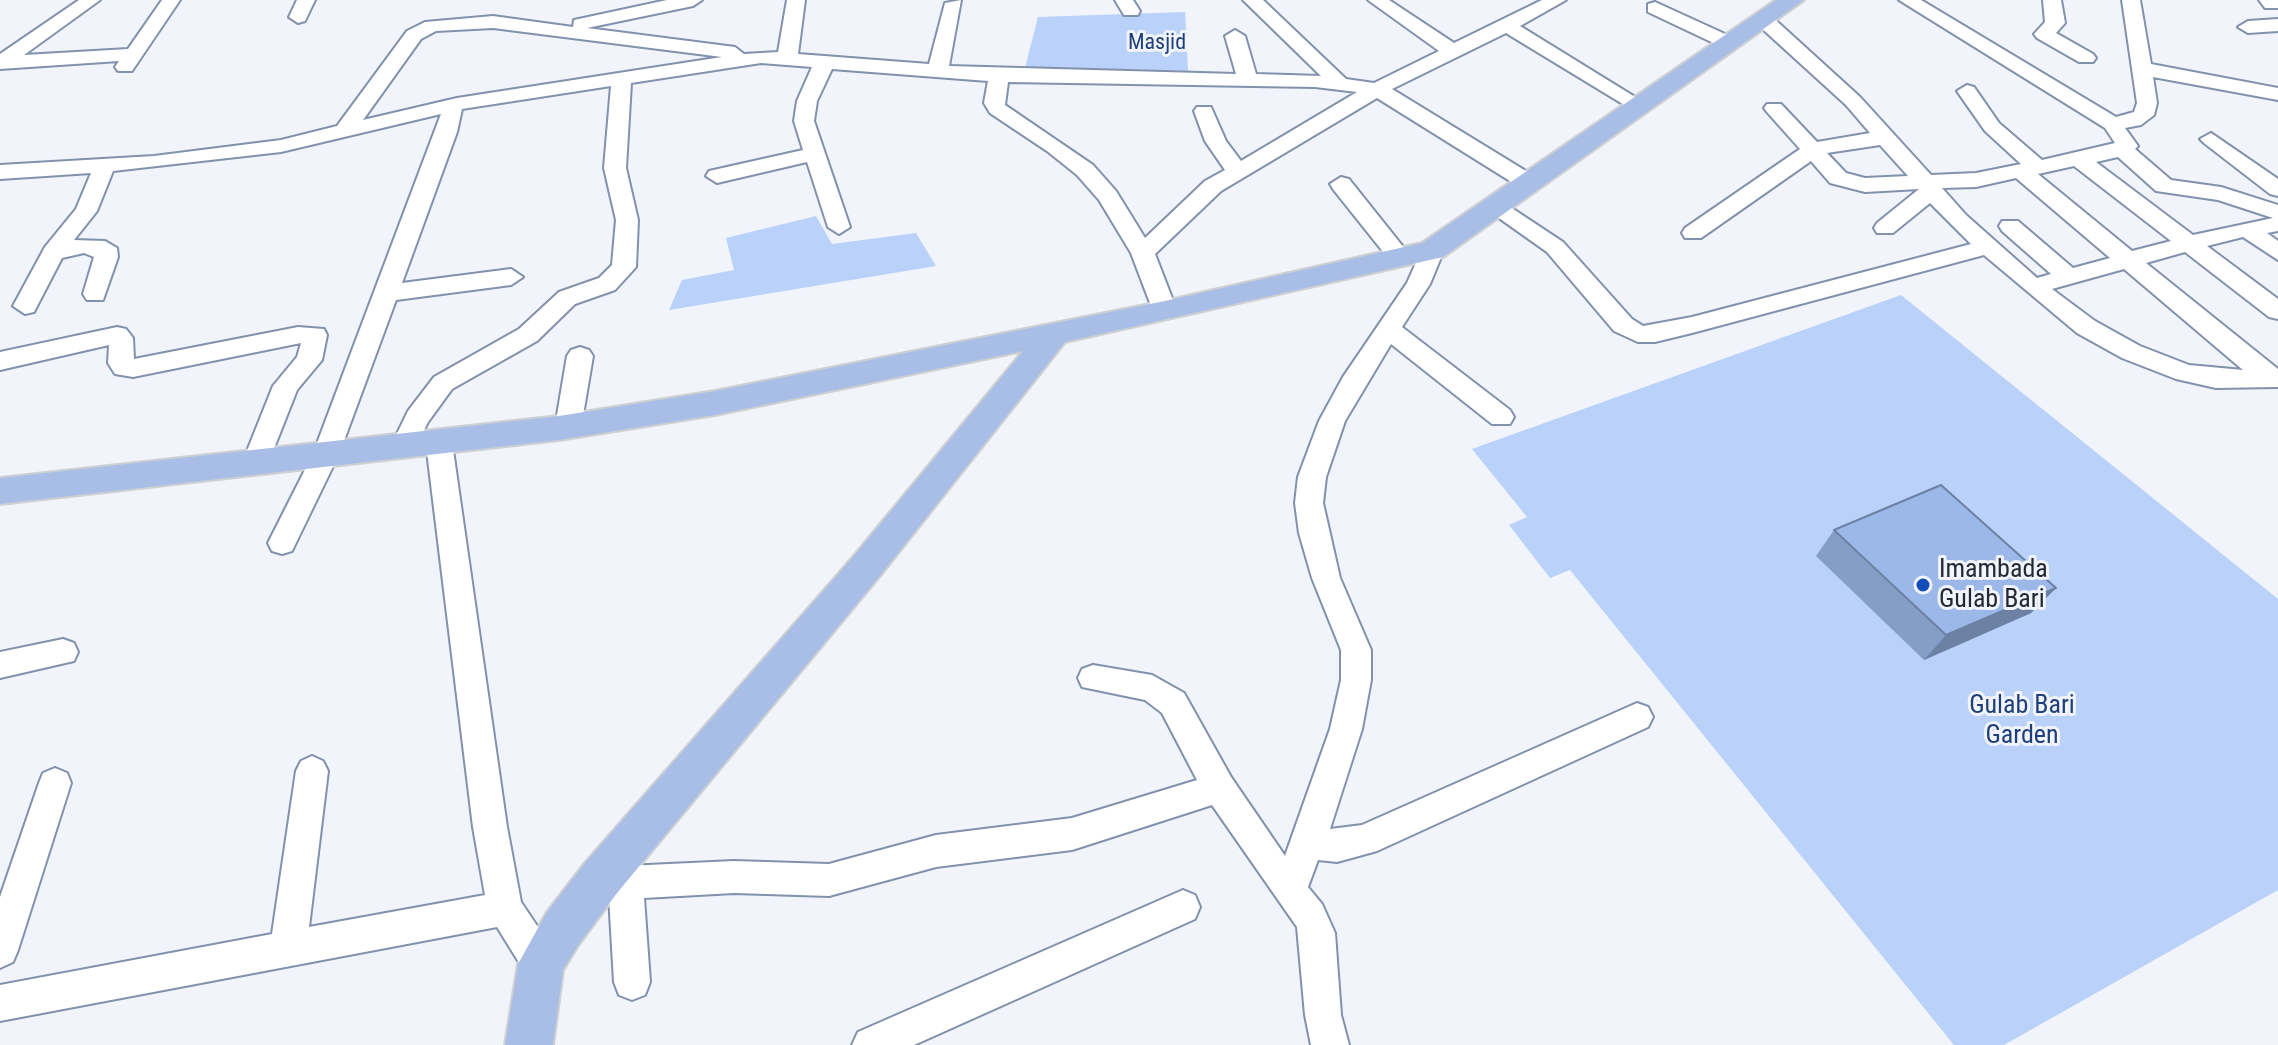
<!DOCTYPE html>
<style>
body{margin:0}
canvas{display:block;background:#f1f4fa}
</style>
<canvas width="2278" height="1045"></canvas>
<script>
const context = document.querySelector('canvas').getContext('2d');
context.lineJoin = 'round';
function fill(path, color) {
  context.fillStyle = color;
  context.fill(path, 'evenodd');
}
function shape(rows) {
  const path = new Path2D();
  for (const r of rows) {
    path.moveTo(r[0], r[1]);
    for (let i = 2; i < r.length; i += 2) path.lineTo(r[i], r[i + 1]);
  }
  return path;
}
function trace(path, color, width, dash) {
  context.strokeStyle = color;
  context.lineWidth = width;
  context.lineCap = dash ? 'butt' : 'round';
  context.setLineDash(dash || []);
  context.stroke(path);
}
function drawText(font, color, halo, rows, align = 'center') {
  context.font = font + ' "Roboto Condensed",sans-serif';
  context.lineWidth = 6;
  context.setLineDash([]);
  context.textBaseline = 'middle';
  context.strokeStyle = halo;
  context.fillStyle = color;
  for (const [text, x, y, turn = 0] of rows) {
    context.save();
    context.translate(x, y);
    context.rotate((+turn || 0) * Math.PI / 180);
    context.textAlign = isNaN(turn) ? turn : align;
    if (halo) context.strokeText(text, 0, 0);
    context.fillText(text, 0, 0);
    context.restore();
  }
}
fill(shape([
 [1185,12,1188,71,1025,68,1038,17],
 [816,216,832,244,916,233,936,266,669,310,682,280,734,270,726,238],
 [1901,295,2278,599,2278,890,2004,1045,1954,1045,1570,570,1550,578,1509,525,1527,517,1472,449]
]), '#bad1fa');
const minor = shape([
 [79,0,100,0,24,55,128,49,162,0,180,0,132,71,118,71,115,67,119,61,0,69,0,54,79,0],
 [297,0,315,0,305,21,298,23,289,17,297,0],
 [667,0,702,0,693,6,587,28,735,47,744,54,778,52,787,0,805,0,798,54,929,64,945,3,961,0,949,66,1236,74,1225,36,1235,30,1245,36,1256,74,1321,76,1243,0,1263,0,1346,79,1374,83,1439,51,1368,0,1389,0,1454,43,1542,0,1566,0,1520,26,1648,105,1645,109,1631,109,1506,33,1392,89,1534,176,1537,181,1534,186,1518,186,1377,98,1221,191,1155,254,1177,311,1165,319,1153,311,1131,253,1099,200,1077,175,1047,151,990,113,984,103,988,81,832,69,817,101,814,121,850,227,839,234,828,227,807,162,717,183,706,176,709,171,803,150,794,121,797,101,812,67,761,63,631,83,626,168,638,220,636,267,615,290,575,304,537,341,452,389,428,422,413,453,404,456,395,453,391,446,408,411,434,377,519,329,559,292,599,278,612,265,616,220,604,168,611,86,462,109,457,132,402,283,511,269,523,277,511,285,396,300,339,454,292,551,282,554,272,551,268,543,313,454,441,114,281,152,113,171,97,211,74,240,105,241,117,248,118,257,103,300,87,300,83,294,94,257,84,253,62,258,34,312,25,314,13,306,45,247,76,209,91,173,0,179,0,165,154,156,281,140,337,126,407,31,425,22,493,16,573,27,574,20,667,0],
 [493,28,722,57,457,98,363,120,421,39,436,31,493,28],
 [1008,82,1315,87,1357,92,1241,161,1226,141,1211,107,1197,107,1194,111,1205,141,1225,170,1205,181,1145,238,1116,191,1093,165,1005,105,1008,82],
 [1115,0,1133,0,1140,11,1138,15,1124,15,1115,0],
 [1899,0,1921,0,2116,117,2134,112,2137,103,2122,0,2140,0,2151,64,2278,88,2278,100,2153,77,2157,103,2154,115,2141,125,2125,128,2138,146,2135,149,2171,180,2221,187,2278,205,2278,231,2267,233,2278,241,2278,260,2243,237,2207,246,2278,299,2278,319,2269,317,2185,252,2146,263,2278,369,2278,387,2216,388,2176,379,2122,358,2077,333,1984,255,1692,333,1655,342,1638,342,1614,331,1547,252,1482,206,1485,201,1501,201,1563,242,1632,319,1643,326,1692,317,1971,244,1930,203,1893,233,1877,233,1874,228,1877,223,1919,189,1865,192,1830,183,1811,161,1701,238,1685,238,1682,233,1685,228,1800,149,1767,112,1764,108,1767,104,1781,104,1817,142,1870,133,1846,105,1757,24,1757,16,1764,14,1771,16,1860,97,1931,175,1976,173,2021,164,1985,131,1957,91,1967,85,1974,87,1999,123,2042,160,2115,143,2105,128,1899,0],
 [1880,145,1908,176,1865,178,1846,173,1827,153,1880,145],
 [2118,157,2156,191,2218,200,2273,218,2193,235,2096,162,2118,157],
 [2074,166,2171,241,2132,251,2038,174,2074,166],
 [2016,178,2110,258,2073,268,2018,221,2002,221,1999,226,2002,231,2051,274,2037,278,1966,215,1942,188,1976,187,2016,178],
 [2124,269,2243,370,2189,365,2140,346,2095,321,2052,289,2124,269],
 [2043,0,2061,0,2065,23,2056,33,2093,54,2096,58,2093,62,2079,62,2037,38,2034,34,2045,22,2043,0],
 [2259,0,2278,0,2278,8,2265,8,2259,0],
 [1655,2,1736,39,1739,43,1736,47,1722,47,1648,12,1648,4,1655,2],
 [2278,19,2278,31,2248,33,2238,27,2248,21,2278,19],
 [2211,133,2278,179,2278,196,2270,194,2204,143,2200,139,2211,133],
 [1341,177,1349,179,1408,253,1412,258,1408,263,1392,263,1333,189,1330,184,1341,177],
 [1432,243,1444,250,1430,284,1402,327,1510,410,1514,417,1510,424,1492,424,1391,344,1345,421,1326,477,1323,503,1340,578,1371,650,1371,680,1362,729,1330,829,1362,825,1637,703,1648,707,1653,717,1648,727,1377,851,1337,862,1318,860,1308,887,1322,904,1335,933,1341,1015,1349,1045,1311,1045,1305,1015,1297,927,1212,805,1072,850,936,867,829,896,734,893,644,898,650,982,645,995,632,1000,619,995,614,982,609,896,589,890,584,878,589,866,601,862,626,866,734,861,829,864,936,835,1072,818,1197,780,1162,713,1145,700,1082,687,1078,678,1082,669,1093,665,1152,675,1184,693,1231,777,1285,856,1330,729,1341,680,1341,650,1312,578,1299,533,1295,503,1298,477,1319,421,1343,377,1407,283,1424,245,1432,243],
 [117,327,126,329,133,338,134,359,298,327,324,329,327,335,322,360,297,390,269,461,266,468,256,471,246,468,243,461,273,386,297,357,301,343,133,377,115,374,108,363,109,345,0,370,0,352,117,327],
 [580,347,589,350,593,356,581,427,577,434,568,437,559,434,555,427,567,356,571,350,580,347],
 [439,433,448,436,452,443,507,827,521,902,554,951,559,964,554,977,541,982,528,977,497,927,0,1021,0,985,272,934,296,771,301,761,312,756,323,761,328,771,309,927,485,895,473,827,426,443,430,436,439,433],
 [63,639,74,643,78,652,74,661,0,678,0,652,63,639],
 [55,768,67,773,71,783,18,950,13,962,0,968,0,897,39,783,43,773,55,768],
 [1183,890,1195,895,1200,907,1195,919,914,1045,852,1045,858,1032,1183,890]
]);
const major = shape([
 [1776,0,1804,0,1443,257,1065,342,879,577,617,893,579,944,563,970,553,1045,505,1045,518,964,547,912,585,863,853,557,1023,351,715,415,559,440,0,504,0,478,559,416,715,391,1165,301,1422,243,1776,0]
]);
trace(minor, '#8291ac', 4);
trace(major, '#cfd0d2', 4);
fill(minor, '#fff');
fill(major, '#a8bee6');
fill(shape([
 [1834,530,2056,588,2031,613,1924,660,1816,556]
]), '#859ec8');
fill(shape([
 [2056,588,2031,613,1924,660,1946,635]
]), '#6c81a3');
const building = shape([
 [1941,485,2056,588,1946,635,1834,530,1941,485]
]);
fill(building, '#9bb8e9');
trace(building, '#6c81a3', 2);
for (const [x, y, r, color] of [
 [1923,585,8,"#124db9"]
]) {
  const dot = new Path2D();
  dot.arc(x, y, r, 0, 2 * Math.PI);
  context.fillStyle = color;
  context.fill(dot);
  trace(dot, '#f1f4fa', 3);
}
drawText('22px', '#1f3f7a', '#f1f4fa', [
 ["Masjid",1157,43]
]);
drawText('26px', '#232934', '#f1f4fa', [
 ["Imambada",1939,570],
 ["Gulab Bari",1939,600]
], 'left');
drawText('26px', '#1f3f7a', '#f1f4fa', [
 ["Gulab Bari",2022,706],
 ["Garden",2022,736]
]);
</script>
